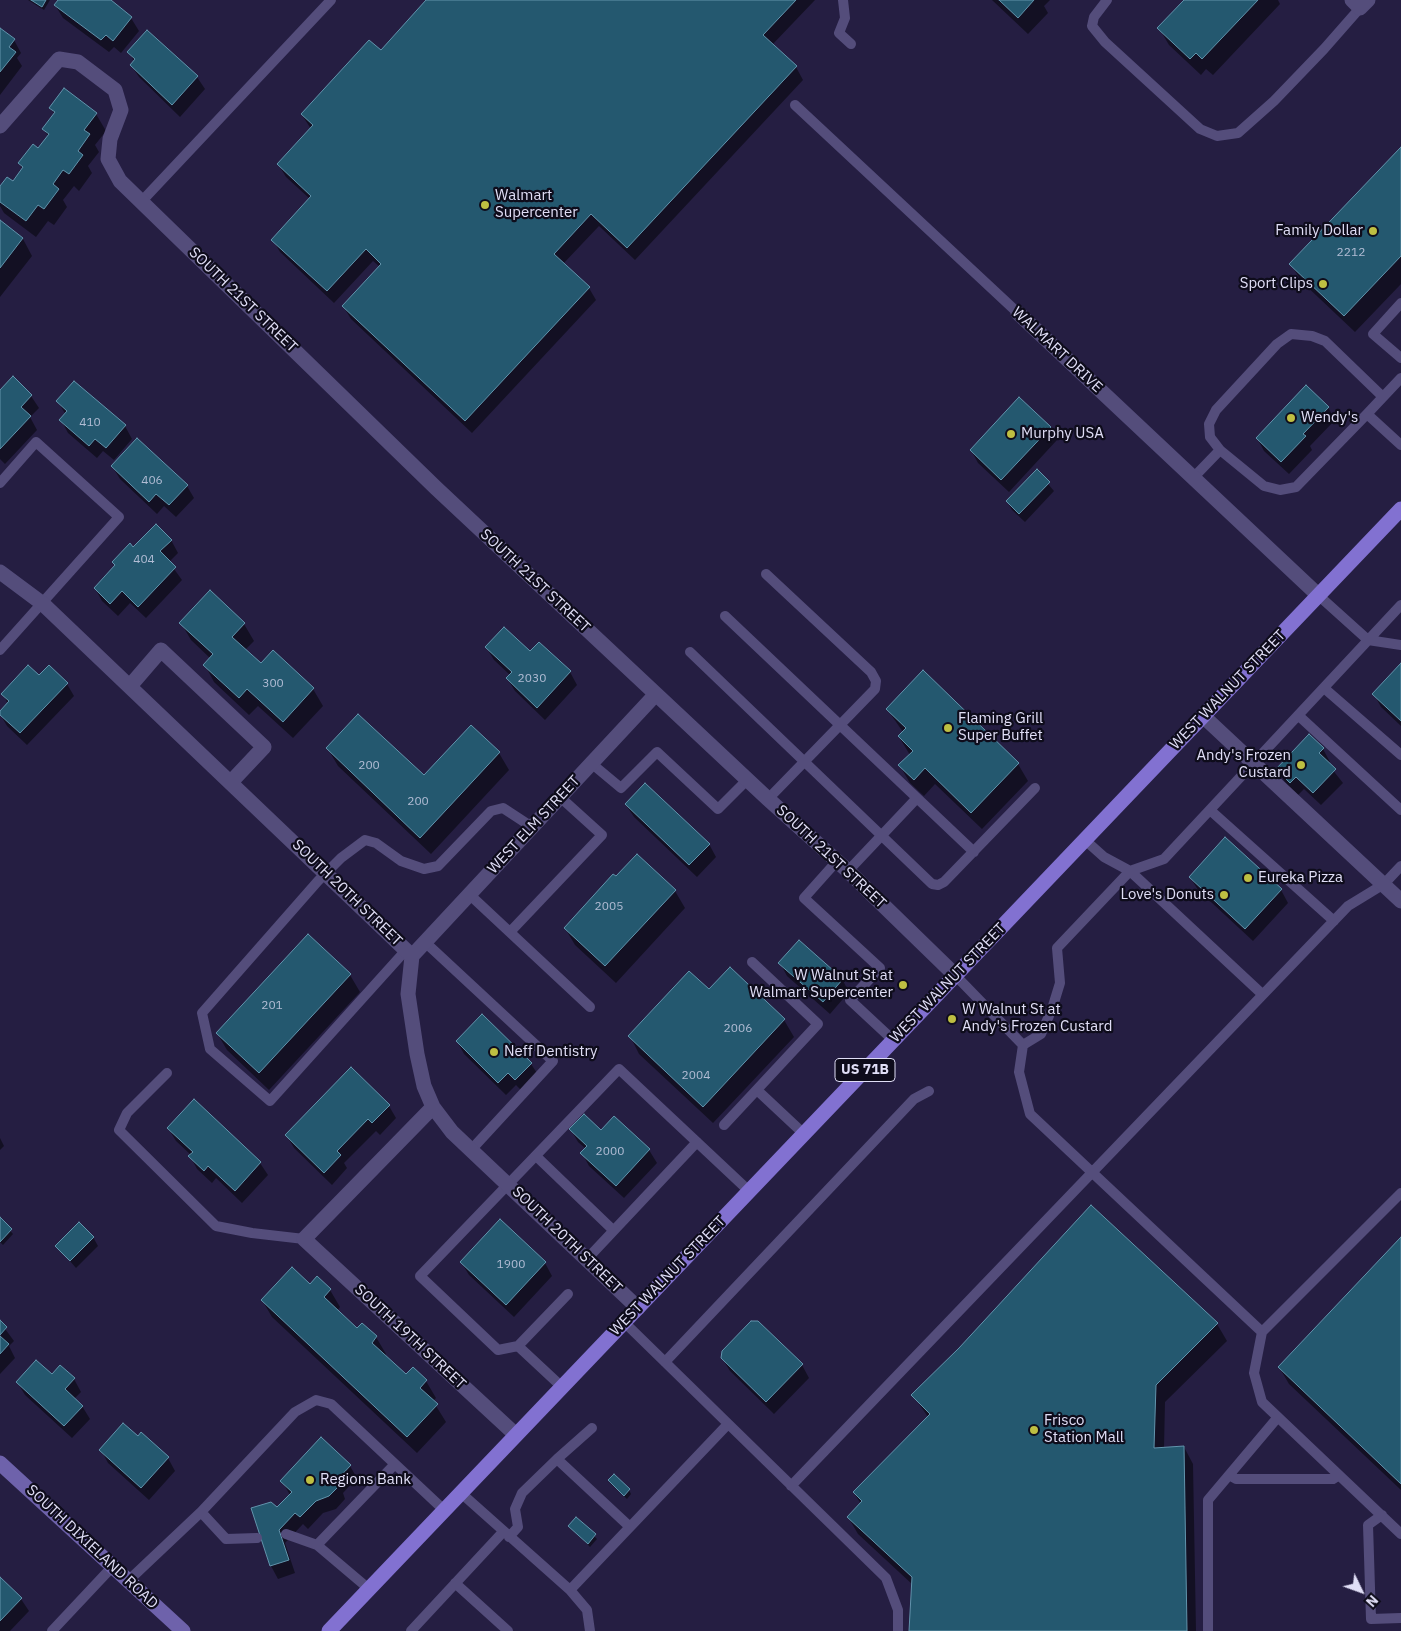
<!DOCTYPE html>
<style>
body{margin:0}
#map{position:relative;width:1401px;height:1631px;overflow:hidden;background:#251e42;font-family:"IBM Plex Sans",sans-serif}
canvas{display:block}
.north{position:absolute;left:1336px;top:1566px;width:50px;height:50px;-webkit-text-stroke:4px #0e0c1b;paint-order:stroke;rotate:132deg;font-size:14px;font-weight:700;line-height:20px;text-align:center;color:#e0def6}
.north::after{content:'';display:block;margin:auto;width:18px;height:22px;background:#e0def6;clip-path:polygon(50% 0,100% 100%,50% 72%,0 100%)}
</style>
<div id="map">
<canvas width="1401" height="1631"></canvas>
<div class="north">N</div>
</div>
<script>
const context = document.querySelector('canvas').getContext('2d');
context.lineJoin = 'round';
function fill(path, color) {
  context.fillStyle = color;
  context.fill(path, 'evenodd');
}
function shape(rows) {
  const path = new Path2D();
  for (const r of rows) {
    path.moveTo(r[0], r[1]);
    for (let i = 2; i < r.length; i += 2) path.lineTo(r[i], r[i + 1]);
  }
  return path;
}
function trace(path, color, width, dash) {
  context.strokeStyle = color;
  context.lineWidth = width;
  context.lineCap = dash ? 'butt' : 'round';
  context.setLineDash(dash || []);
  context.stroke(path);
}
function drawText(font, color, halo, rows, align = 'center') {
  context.font = font + ' "IBM Plex Sans",sans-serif';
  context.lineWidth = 4.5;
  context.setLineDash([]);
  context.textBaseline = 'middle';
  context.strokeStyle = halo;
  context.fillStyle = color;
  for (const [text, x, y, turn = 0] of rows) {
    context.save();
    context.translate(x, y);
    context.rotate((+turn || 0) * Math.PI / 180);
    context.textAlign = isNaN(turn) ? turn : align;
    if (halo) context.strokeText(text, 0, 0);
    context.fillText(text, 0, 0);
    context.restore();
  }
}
fill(shape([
 [28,0,50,0,44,10],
 [59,0,109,0,131,18,139,31,121,53,114,47,109,52,63,18,55,5],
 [428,0,815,0,772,45,796,67,803,80,635,260,599,226,563,264,589,288,596,300,472,433,351,319,343,306,380,267,373,261,334,303,280,252,273,240,310,199,286,177,278,164,311,129,302,115,381,52],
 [992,0,1050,0,1044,6,1048,13,1028,34],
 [1185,0,1278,0,1280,4,1213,75,1206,69,1201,75,1169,45,1159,28],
 [0,29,14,40,21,53,17,58,22,66,0,95],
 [147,32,197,77,205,89,180,117,139,77,131,65,134,61,129,52],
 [51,108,96,114,106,131,95,145,99,152,88,166,92,173,79,191,74,186,63,200,67,207,54,225,48,221,36,237,4,213,0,206,0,189,13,183,23,170,19,163,38,149,48,136,44,129,55,115],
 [1401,149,1401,284,1355,332,1301,281,1291,264],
 [0,222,23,239,32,256,0,297],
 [13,378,31,396,39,408,30,417,37,430,5,464,0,459,0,392],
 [74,382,125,426,132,439,114,460,103,451,97,458,68,433,61,420,66,415,58,402],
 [1328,407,1335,420,1310,446,1312,450,1289,474,1264,451,1257,438],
 [1050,428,1057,440,1009,492,978,463,971,450],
 [112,466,187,486,194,498,176,517,164,506,157,514,120,479],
 [1037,471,1054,491,1025,522,1012,510,1007,501],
 [171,540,178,553,169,562,182,580,146,618,130,603,118,616,102,601,95,588,116,566,113,562,133,549],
 [181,623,244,624,254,641,245,650,261,665,313,689,323,706,293,738,258,706,249,715,214,682,205,665,211,659,191,640],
 [539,643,570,672,577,685,545,720,515,691,507,678,510,675,494,660,486,647,531,653],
 [1401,664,1401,726,1381,707,1374,694],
 [39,677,67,684,74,696,27,745,7,726,0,714,8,704,3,694],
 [887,709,1018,764,1028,781,982,829,935,784,924,796,910,783,900,766,910,755,899,737,903,732],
 [328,749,424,777,499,753,509,770,431,854,338,766],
 [1323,749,1330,762,1328,764,1343,783,1321,805,1304,789,1298,795,1285,782,1277,769],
 [626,805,709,844,716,857,697,877,634,817],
 [1190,877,1281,890,1288,903,1253,941,1198,890],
 [675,891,685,908,616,983,575,945,565,928],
 [780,963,842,979,849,992,830,1014,787,976],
 [350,975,360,992,269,1090,227,1050,217,1033],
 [709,991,784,1020,794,1037,713,1123,639,1054,630,1036],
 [457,1041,531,1064,539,1076,523,1092,516,1085,506,1095,464,1054],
 [194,1101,260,1163,268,1175,242,1203,216,1178,212,1183,197,1169,190,1156,191,1155,176,1141,168,1128],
 [389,1106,396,1118,380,1135,376,1131,344,1163,347,1168,332,1185,294,1148,287,1136],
 [614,1118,649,1150,657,1163,624,1198,589,1166,582,1153,586,1149,578,1142,571,1130,601,1132],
 [0,1138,4,1146,0,1150],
 [1091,1207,1217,1324,1227,1341,1165,1402,1164,1448,1184,1447,1193,1464,1196,1631,910,1631,913,1585,858,1534,848,1517,861,1504,854,1493,928,1417,913,1395,960,1349],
 [0,1219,13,1234,3,1245,0,1242],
 [93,1237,98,1246,76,1268,57,1246],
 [1401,1239,1401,1490,1289,1384,1279,1367],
 [461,1262,545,1263,552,1276,514,1317,469,1275],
 [317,1278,330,1290,340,1307,337,1311,358,1330,363,1324,376,1337,386,1354,385,1356,406,1376,426,1381,436,1398,433,1401,446,1422,417,1453,272,1317,262,1300,310,1286],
 [0,1322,14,1341,9,1346,15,1358,0,1374],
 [722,1358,802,1365,809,1378,774,1414,730,1371],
 [52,1376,74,1379,81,1392,74,1399,82,1406,90,1419,72,1438,25,1395,17,1382],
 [138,1438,168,1458,175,1471,149,1500,108,1463,101,1450],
 [350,1466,357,1478,343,1493,345,1499,336,1509,323,1513,308,1529,303,1524,285,1543,295,1573,278,1579,271,1566,252,1509,277,1509,290,1495,282,1481],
 [614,1476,629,1490,631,1494,627,1499,611,1484,609,1481],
 [577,1519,597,1539,590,1547,570,1526],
 [0,1578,21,1599,29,1611,10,1631,0,1631]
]), '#0007');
const building = shape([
 [31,0,46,0,42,7,31,0],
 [58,0,111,0,132,17,113,41,106,35,101,40,54,5,58,0],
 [426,0,796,0,763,35,797,66,627,248,591,214,554,254,590,287,465,421,342,306,381,264,366,249,327,291,271,240,311,196,277,164,313,125,301,114,369,40,381,50,426,0],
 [999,0,1034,0,1018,18,999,0],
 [1184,0,1258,0,1202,59,1196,53,1190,59,1157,28,1184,0],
 [0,28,15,39,9,47,16,52,0,72,0,28],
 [147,30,198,76,172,105,130,65,135,59,127,52,147,30],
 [64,88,97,113,84,130,90,134,78,151,83,155,69,174,63,170,53,184,59,189,44,209,38,205,26,221,0,202,0,186,7,177,13,181,23,167,18,163,33,144,38,148,49,134,42,129,55,112,49,108,64,88],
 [1401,147,1401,256,1344,316,1289,264,1401,147],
 [0,220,23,238,0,268,0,220],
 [13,376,32,395,21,407,31,416,0,449,0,390,13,376],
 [74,381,126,425,106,448,95,439,89,446,59,420,67,411,56,401,74,381],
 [1306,385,1329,407,1303,434,1306,436,1281,462,1256,438,1306,385],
 [1019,397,1051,427,1001,480,970,450,1019,397],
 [137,438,188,485,169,505,156,494,149,502,111,466,137,438],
 [1037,469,1050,482,1019,514,1006,501,1037,469],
 [156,524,172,540,160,551,176,567,138,607,122,591,110,604,94,588,115,565,112,562,130,543,133,547,156,524],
 [210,590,245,623,232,637,261,663,273,650,314,688,283,722,247,689,239,698,203,665,213,654,179,623,210,590],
 [504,627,530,651,539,642,571,671,537,708,506,678,512,672,485,647,504,627],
 [1401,663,1401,721,1372,694,1401,663],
 [28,665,39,675,49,665,68,683,20,733,0,715,0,711,9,701,1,694,28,665],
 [923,670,1019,763,971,813,925,768,914,780,898,765,913,751,898,736,906,728,886,709,923,670],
 [358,714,424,775,471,725,500,752,420,838,326,748,358,714],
 [1309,734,1324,748,1319,753,1336,769,1313,793,1296,777,1290,783,1276,769,1309,734],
 [645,783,710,844,689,865,625,804,645,783],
 [1225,837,1282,889,1245,929,1189,877,1225,837],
 [637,854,676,890,605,966,564,928,613,874,616,876,637,854],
 [308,934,351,974,259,1073,216,1033,308,934],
 [799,940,843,979,823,1002,778,963,799,940],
 [730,967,785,1019,703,1107,628,1036,689,971,709,989,730,967],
 [482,1014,532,1063,515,1080,508,1073,498,1083,456,1041,482,1014],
 [351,1067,390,1105,372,1123,368,1119,337,1151,341,1155,324,1173,285,1135,351,1067],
 [194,1099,261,1162,235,1191,208,1166,204,1171,188,1156,193,1152,167,1128,194,1099],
 [584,1114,601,1130,614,1116,650,1149,616,1186,580,1153,587,1146,569,1129,584,1114],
 [1091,1205,1218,1323,1156,1385,1154,1448,1184,1446,1187,1631,909,1631,912,1577,847,1517,862,1501,853,1492,930,1414,911,1395,959,1348,1091,1205],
 [0,1217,12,1229,0,1242,0,1217],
 [500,1219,546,1262,506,1305,460,1262,500,1219],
 [79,1222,94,1237,70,1261,55,1246,79,1222],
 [1401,1237,1401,1484,1278,1367,1401,1237],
 [292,1267,310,1284,317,1276,331,1289,324,1297,357,1328,362,1323,377,1336,372,1343,406,1374,413,1367,427,1380,420,1388,438,1404,407,1437,261,1300,292,1267],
 [0,1320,7,1327,0,1335,0,1320],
 [751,1321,758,1321,803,1364,766,1402,721,1358,722,1351,751,1321],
 [0,1336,9,1344,0,1354,0,1336],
 [36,1360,52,1374,60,1365,75,1378,65,1389,83,1406,64,1426,16,1382,36,1360],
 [123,1423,138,1436,141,1432,169,1457,141,1488,99,1450,123,1423],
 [321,1437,351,1465,337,1480,339,1486,329,1496,316,1501,300,1517,295,1513,279,1530,289,1560,270,1566,251,1508,271,1502,277,1507,292,1492,280,1481,321,1437],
 [614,1474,630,1489,624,1496,608,1480,614,1474],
 [576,1517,596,1534,588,1544,568,1526,576,1517],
 [0,1577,22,1598,0,1621,0,1577]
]);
fill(building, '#24586f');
trace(building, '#6294ac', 1);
trace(shape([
 [843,0,845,18,839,33,851,44],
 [1107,0,1094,17,1092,26,1105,42,1200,129,1217,136,1238,133,1274,101,1324,49,1360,8],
 [795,105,1018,313],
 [141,202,331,0],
 [1401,303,1373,334,1401,358],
 [1401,378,1367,414,1401,445],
 [1367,414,1296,487,1280,490,1264,486,1220,450,1210,437,1209,424,1216,410,1277,344,1291,334,1312,336,1325,341,1383,397],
 [1193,478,1220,450],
 [0,483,36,442,119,517,0,650],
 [766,574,871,672,876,681,875,689,768,799],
 [1318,595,1368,640,1401,645],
 [725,616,974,852],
 [690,652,932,884,938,885,944,882,1035,788],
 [1324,688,1401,755],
 [1299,716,1401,810],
 [591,763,621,788,657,752,718,809,747,780],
 [1210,810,1334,921],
 [1085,840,1104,857,1130,871,1262,994],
 [837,861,804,898,880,968,850,1000,893,1040],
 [848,871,917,798],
 [470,895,590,1007],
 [510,932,602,835,560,797],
 [426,943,553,1061,471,1150],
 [406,950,270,1101,210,1049,202,1013,318,881,341,858,365,840,376,843,401,861,424,869,438,866,491,811,503,808,532,827],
 [955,975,1023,1045,1019,1072,1030,1114,1262,1332,1254,1373,1262,1402,1401,1534],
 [1023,1045,1041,1034,1052,1009,1060,983,1057,948,1130,871,1164,859,1401,605],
 [167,1073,127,1113,119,1130,216,1226,252,1233,304,1239],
 [757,1090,804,1134],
 [724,1125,818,1024,752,962],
 [536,1156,613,1230],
 [587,1259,697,1142],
 [624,1322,886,1578,898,1610,898,1631],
 [1262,1332,1401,1193],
 [518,1346,568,1294],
 [665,1362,914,1099,929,1091],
 [562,1387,518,1346,498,1350,420,1276,619,1069,749,1191],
 [557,1459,592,1428],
 [1229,1475,1236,1479,1333,1479,1339,1475],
 [791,1486,1348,906,1384,884,1401,866],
 [461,1493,570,1590,587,1610,590,1631],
 [1382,1515,1368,1525,1371,1619,1401,1618],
 [286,1534,317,1545,369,1589],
 [509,1537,518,1527,515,1509,522,1493,557,1459,630,1527],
 [257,1538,226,1539,201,1512,295,1412,316,1400,331,1404,444,1510],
 [317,1545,395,1464],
 [128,1581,201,1512],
 [455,1583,508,1631],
 [570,1590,728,1424],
 [52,1631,113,1566],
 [411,1631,503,1532],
 [1208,1631,1208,1500,1278,1417]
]), '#544d7b', 10);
trace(shape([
 [1352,0,1360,8,1368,0],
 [0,126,59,59,78,62,115,90,121,110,110,139,108,159,120,181,436,488,768,799,848,871,955,975],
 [1018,313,1318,595],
 [0,572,43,604,412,956],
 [130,686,161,650,264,747,231,782],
 [1203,716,1401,901],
 [412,956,408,994,417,1054,424,1086,433,1107,452,1132,638,1308],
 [412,956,656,694],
 [433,1107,304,1239,516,1435]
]), '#544d7b', 15);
trace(shape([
 [0,1463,183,1631]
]), '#6e62ab', 15);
trace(shape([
 [329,1631,1401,509]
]), '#8271d1', 15);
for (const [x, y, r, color] of [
 [485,205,5,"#bebf42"],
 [1373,231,5,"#bebf42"],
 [1323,284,5,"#bebf42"],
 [1291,418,5,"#bebf42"],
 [1011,434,5,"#bebf42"],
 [948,728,5,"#bebf42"],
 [1301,765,5,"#bebf42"],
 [1248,878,5,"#bebf42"],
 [1224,895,5,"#bebf42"],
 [903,985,5,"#bebf42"],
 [952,1019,5,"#bebf42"],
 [494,1052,5,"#bebf42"],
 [1034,1430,5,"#bebf42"],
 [310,1480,5,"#bebf42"]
]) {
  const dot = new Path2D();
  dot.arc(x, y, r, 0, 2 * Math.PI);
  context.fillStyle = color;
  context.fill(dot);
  trace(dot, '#0e0c1b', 2);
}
drawText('12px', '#b1bcd4', null, [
 ["2212",1351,253],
 ["410",90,423],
 ["406",152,481],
 ["404",144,560],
 ["2030",532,679],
 ["300",273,684],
 ["200",369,766],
 ["200",418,802],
 ["2005",609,907],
 ["201",272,1006],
 ["2006",738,1029],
 ["2004",696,1076],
 ["2000",610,1152],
 ["1900",511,1265]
]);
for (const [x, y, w] of [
 [865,1070,60]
]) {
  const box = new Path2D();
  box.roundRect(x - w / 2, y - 11.5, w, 23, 4);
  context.fillStyle = '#0e0c1b';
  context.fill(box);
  trace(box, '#e0def6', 1);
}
drawText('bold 14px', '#e0def6', null, [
 ["US 71B",865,1070]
]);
drawText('15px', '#e0def6', '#0e0c1b', [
 ["Walmart",495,196],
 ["Supercenter",495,213],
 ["Family Dollar",1363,231,"right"],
 ["Sport Clips",1313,284,"right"],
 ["Wendy's",1301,418],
 ["Murphy USA",1021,434],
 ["Flaming Grill",958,719],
 ["Super Buffet",958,736],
 ["Andy's Frozen",1291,756,"right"],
 ["Custard",1291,773,"right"],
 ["Eureka Pizza",1258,878],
 ["Love's Donuts",1214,895,"right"],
 ["W Walnut St at",893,976,"right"],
 ["Walmart Supercenter",893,993,"right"],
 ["W Walnut St at",962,1010],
 ["Andy's Frozen Custard",962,1027],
 ["Neff Dentistry",504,1052],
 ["Frisco",1044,1421],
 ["Station Mall",1044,1438],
 ["Regions Bank",320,1480]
], 'left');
drawText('15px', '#e0def6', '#0e0c1b', [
 ["SOUTH 21ST STREET",243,300,44],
 ["WALMART DRIVE",1057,350,43],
 ["SOUTH 21ST STREET",535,581,43],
 ["WEST WALNUT STREET",1228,690,-46],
 ["WEST ELM STREET",534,825,-47],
 ["SOUTH 21ST STREET",831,857,43],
 ["SOUTH 20TH STREET",347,893,44],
 ["WEST WALNUT STREET",948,983,-46],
 ["SOUTH 20TH STREET",567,1240,44],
 ["WEST WALNUT STREET",668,1276,-46],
 ["SOUTH 19TH STREET",410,1337,43],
 ["SOUTH DIXIELAND ROAD",92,1547,43]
]);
</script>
